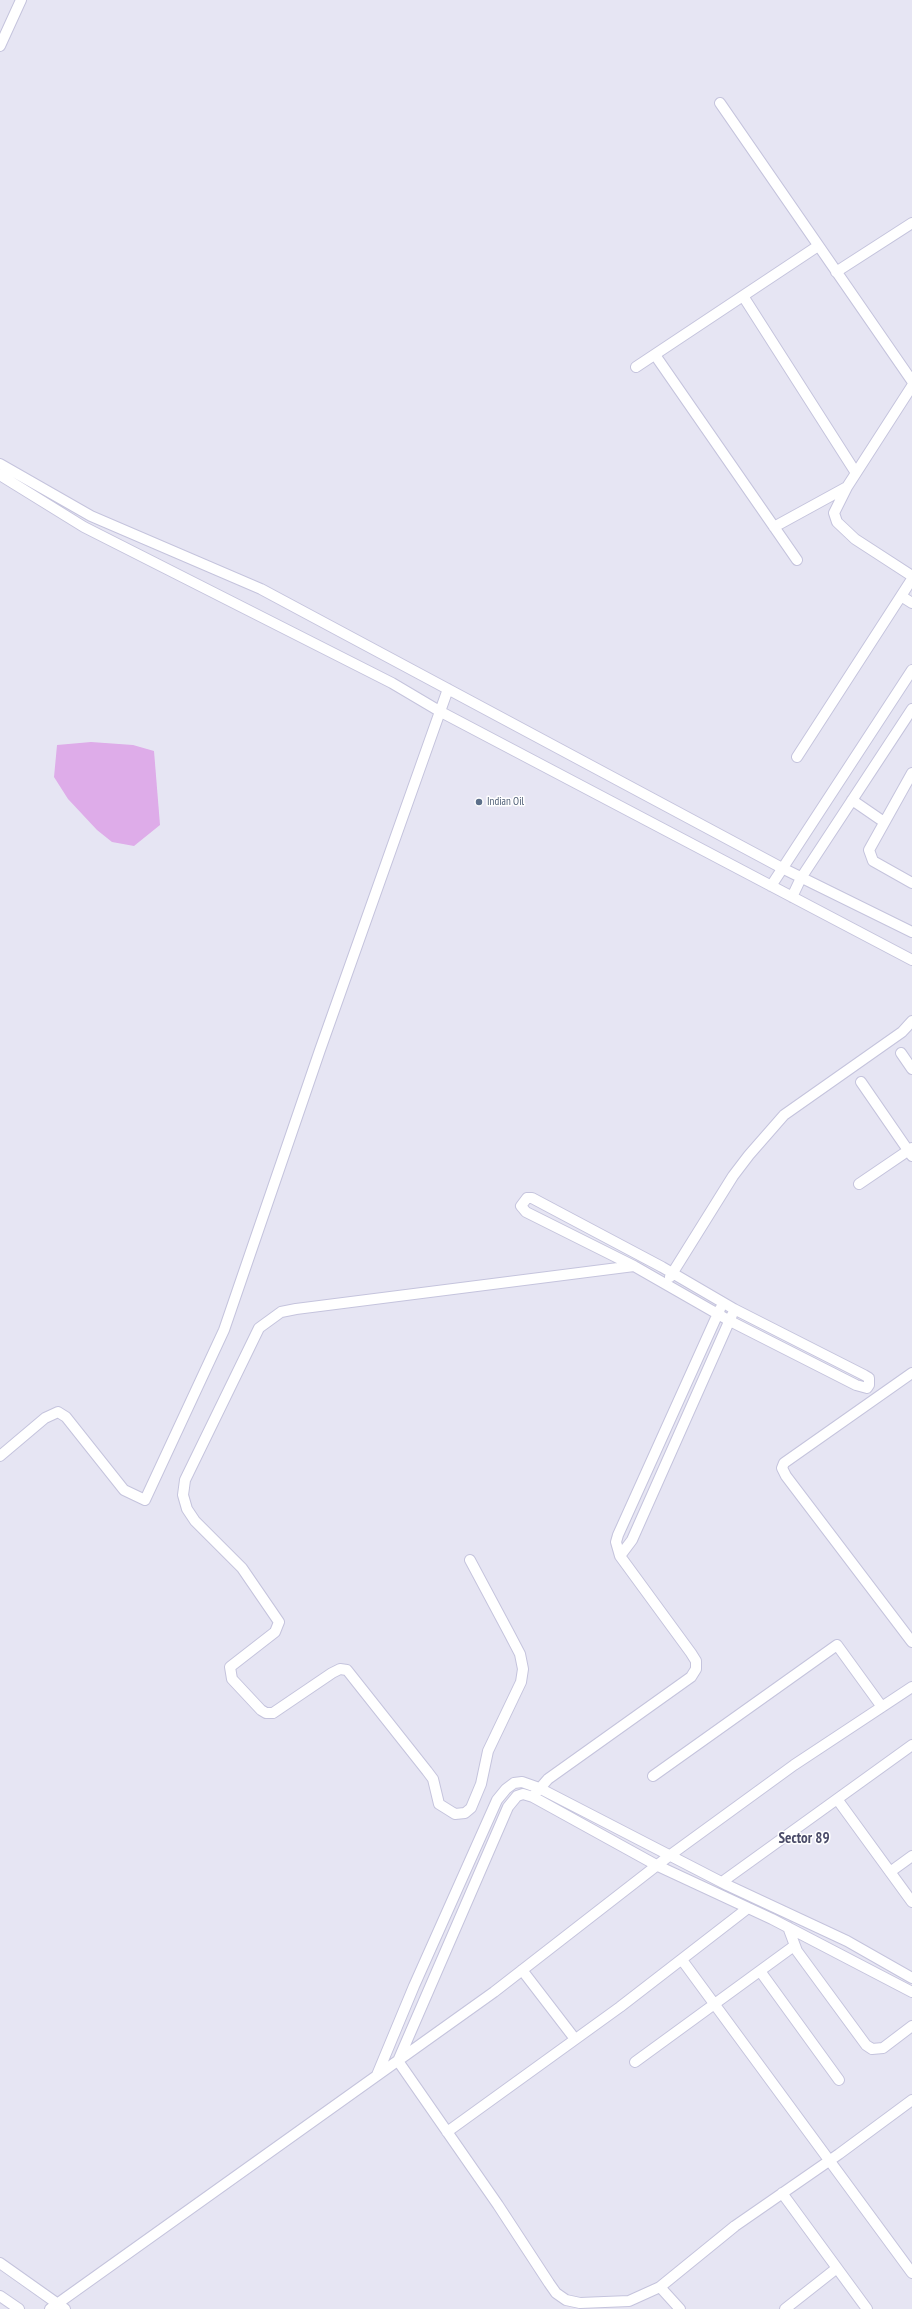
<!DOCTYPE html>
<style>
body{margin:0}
canvas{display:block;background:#e6e5f3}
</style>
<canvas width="912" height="2309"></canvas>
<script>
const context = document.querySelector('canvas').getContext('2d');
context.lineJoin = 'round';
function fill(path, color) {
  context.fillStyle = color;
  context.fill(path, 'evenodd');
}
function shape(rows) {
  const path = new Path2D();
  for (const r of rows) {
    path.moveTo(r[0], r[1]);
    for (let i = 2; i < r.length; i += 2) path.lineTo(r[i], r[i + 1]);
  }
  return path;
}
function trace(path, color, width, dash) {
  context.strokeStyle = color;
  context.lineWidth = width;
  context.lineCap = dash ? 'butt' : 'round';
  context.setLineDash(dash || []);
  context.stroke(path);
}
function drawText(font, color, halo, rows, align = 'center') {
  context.font = font + ' "PT Sans Narrow",sans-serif';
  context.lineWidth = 3;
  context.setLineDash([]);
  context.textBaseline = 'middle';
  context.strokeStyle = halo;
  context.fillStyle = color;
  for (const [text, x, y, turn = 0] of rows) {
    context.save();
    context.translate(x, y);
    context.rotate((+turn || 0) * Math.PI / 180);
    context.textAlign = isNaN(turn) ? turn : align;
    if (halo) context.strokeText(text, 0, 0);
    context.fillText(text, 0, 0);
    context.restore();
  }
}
fill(shape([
 [91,742,133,745,154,751,160,825,134,846,112,842,97,830,68,799,54,777,57,745]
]), '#deace9');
const minor = shape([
 [0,46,21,0],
 [720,103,912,381],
 [836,272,912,223],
 [743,296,856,473],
 [655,355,797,560],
 [636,367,818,246],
 [912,386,847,487,834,513,837,522,855,539,912,576],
 [0,464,91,516,261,589,782,868,912,932],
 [0,475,84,527,392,683,441,712,912,960],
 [774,527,847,487],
 [901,596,912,603],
 [797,757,912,579],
 [912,773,869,850,873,861,912,883],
 [852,800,884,822],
 [771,886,912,670],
 [792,897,801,878,912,709],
 [901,1053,912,1069],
 [861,1082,912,1156],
 [859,1184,912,1148],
 [527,1198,532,1198,662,1267,734,1309,864,1375,869,1378,869,1385,867,1388,856,1385,730,1321,634,1266,526,1212,521,1206,527,1198],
 [670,1277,733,1176,749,1155,784,1115,902,1032,912,1021],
 [912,1373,784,1463,782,1468,786,1476,912,1642],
 [0,1456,45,1418,58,1412,66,1417,124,1490,145,1500,224,1330,320,1050,448,689],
 [620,1556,632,1540,732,1315],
 [470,1560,509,1633,520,1654,523,1669,521,1682,488,1751,481,1784,471,1808,465,1813,455,1814,439,1804,433,1779,427,1771,347,1670,340,1669,332,1673,273,1713,266,1713,261,1710,232,1679,230,1667,275,1632,279,1622,242,1568,195,1521,187,1509,183,1495,185,1480,259,1328,281,1312,296,1309,634,1266],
 [653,1776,837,1645,882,1707],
 [535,1794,548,1779,691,1677,696,1669,696,1661,691,1653,620,1556,616,1542,618,1535,720,1309],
 [837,1799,912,1902],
 [890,1872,912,1856],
 [722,1882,912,1745],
 [788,1927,797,1951,866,2045,872,2049,883,2048,912,2026],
 [682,1960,912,2273],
 [522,1970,575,2039],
 [760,1971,839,2080],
 [912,1992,772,1919,658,1866,533,1797,523,1794,517,1796,508,1807,398,2061,498,2205,549,2283,556,2293,566,2300,580,2303,629,2301,660,2287,735,2226,839,2154,912,2100],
 [635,2062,794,1946],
 [377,2075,414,1986,497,1800,506,1789,514,1783,522,1782,539,1788,727,1885,847,1941,912,1978],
 [447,2132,620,2007,748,1908],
 [782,2193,867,2309],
 [0,2263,65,2309],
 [660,2287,680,2309],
 [0,2296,19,2309],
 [50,2309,494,1992,669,1856,794,1765,912,1687],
 [785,2309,837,2268]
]);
trace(minor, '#c5c4dd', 12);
trace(minor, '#fff', 10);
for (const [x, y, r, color] of [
 [479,802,4,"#5c6f8a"]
]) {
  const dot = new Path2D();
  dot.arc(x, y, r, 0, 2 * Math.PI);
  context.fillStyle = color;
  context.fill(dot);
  trace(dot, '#fff', 1.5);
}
drawText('11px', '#4e5e75', '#fff', [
 ["Indian Oil",487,802]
], 'left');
drawText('bold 15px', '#4b4c69', '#fff', [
 ["Sector 89",804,1839]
]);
</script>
